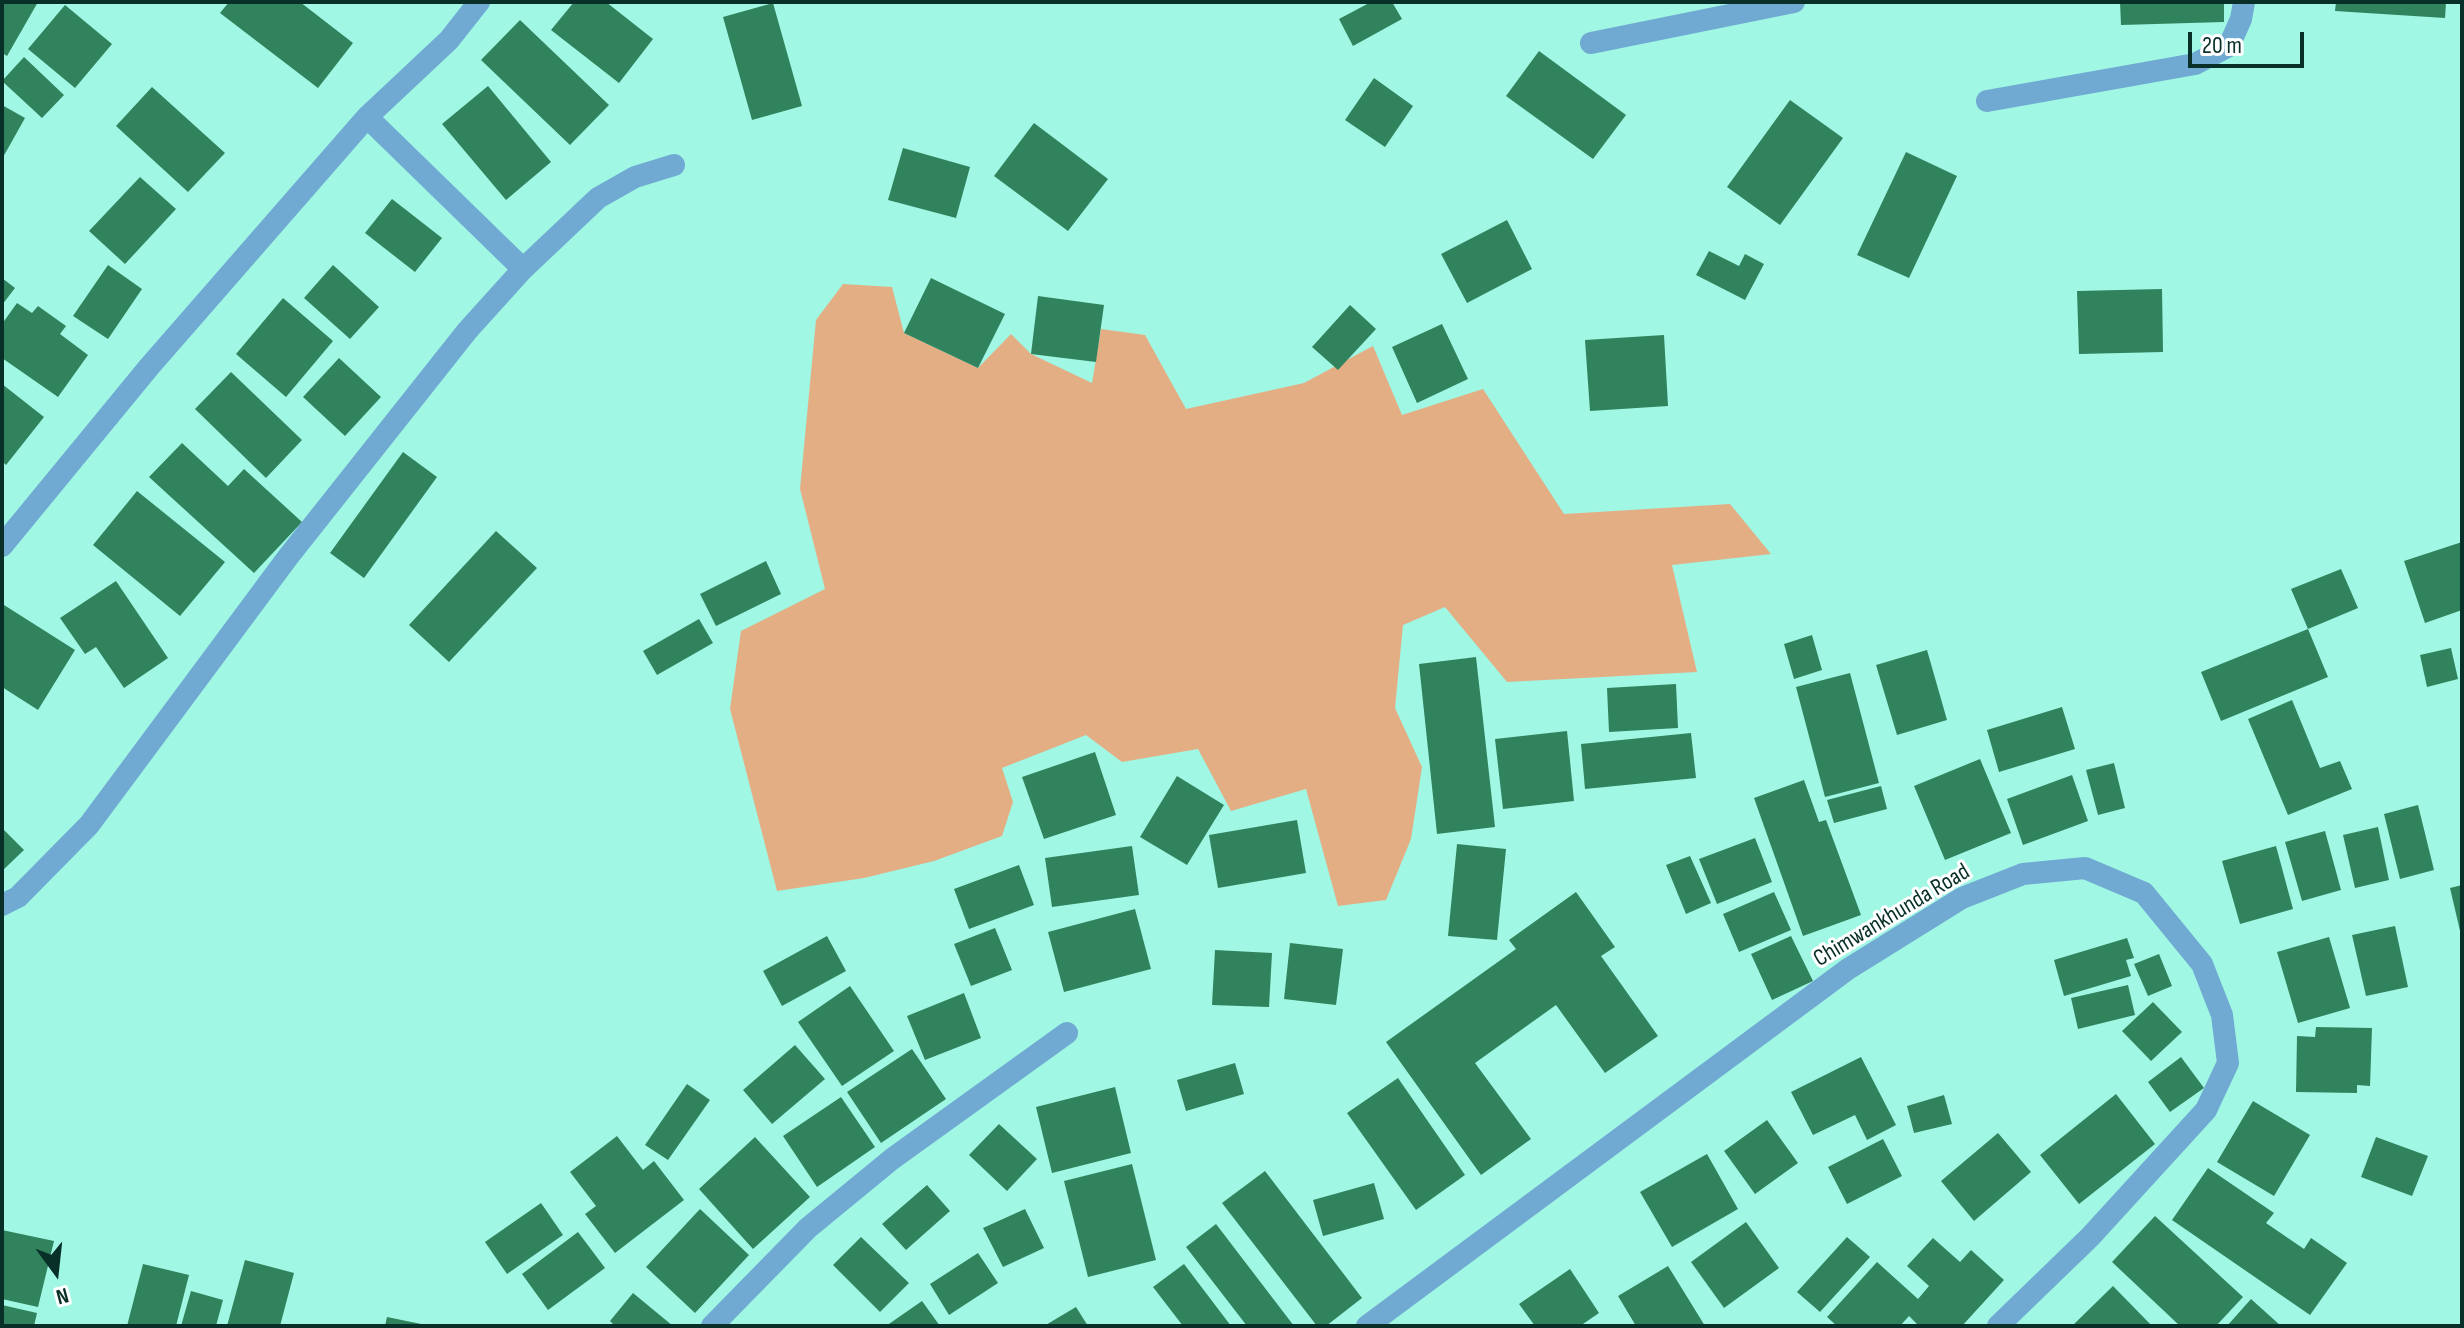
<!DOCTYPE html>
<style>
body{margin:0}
#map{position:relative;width:2464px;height:1328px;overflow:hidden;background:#a0f7e4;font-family:"Sofia Sans Condensed",sans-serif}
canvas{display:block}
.frame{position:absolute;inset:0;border:4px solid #092f29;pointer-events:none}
.north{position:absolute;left:16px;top:1232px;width:80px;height:80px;-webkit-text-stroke:6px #fff;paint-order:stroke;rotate:165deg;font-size:22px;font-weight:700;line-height:32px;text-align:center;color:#092f29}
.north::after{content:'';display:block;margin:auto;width:28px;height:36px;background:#092f29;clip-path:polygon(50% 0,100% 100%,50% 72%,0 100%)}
.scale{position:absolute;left:2188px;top:32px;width:116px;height:36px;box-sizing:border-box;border:4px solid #092f29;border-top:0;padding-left:10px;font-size:24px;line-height:28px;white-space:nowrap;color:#092f29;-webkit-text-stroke:6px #fff;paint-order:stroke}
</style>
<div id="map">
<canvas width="2464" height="1328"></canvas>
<div class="frame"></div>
<div class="north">N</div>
<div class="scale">20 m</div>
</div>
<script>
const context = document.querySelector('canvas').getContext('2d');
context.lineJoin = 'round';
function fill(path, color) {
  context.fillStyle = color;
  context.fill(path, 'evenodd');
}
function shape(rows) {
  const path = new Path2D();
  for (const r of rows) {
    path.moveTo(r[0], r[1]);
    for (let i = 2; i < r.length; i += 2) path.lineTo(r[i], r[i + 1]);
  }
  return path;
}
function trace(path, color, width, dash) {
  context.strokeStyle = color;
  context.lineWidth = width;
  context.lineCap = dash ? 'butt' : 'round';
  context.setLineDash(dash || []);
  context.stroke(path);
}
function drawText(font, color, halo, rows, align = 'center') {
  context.font = font + ' "Sofia Sans Condensed",sans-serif';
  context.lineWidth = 6;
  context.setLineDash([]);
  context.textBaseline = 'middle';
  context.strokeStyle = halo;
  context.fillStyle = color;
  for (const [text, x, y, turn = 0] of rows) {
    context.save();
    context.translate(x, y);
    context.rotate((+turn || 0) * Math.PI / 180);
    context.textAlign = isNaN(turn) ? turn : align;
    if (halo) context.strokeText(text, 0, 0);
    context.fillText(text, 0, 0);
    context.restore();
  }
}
fill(shape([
 [843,284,892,287,904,333,978,368,1011,334,1031,354,1092,383,1101,329,1145,335,1186,409,1304,383,1373,346,1402,415,1483,389,1564,514,1730,504,1771,554,1672,565,1697,672,1507,682,1445,607,1403,625,1395,708,1422,767,1411,839,1386,900,1338,906,1306,789,1231,811,1198,749,1122,762,1086,735,1002,768,1013,802,1002,836,934,861,864,878,777,891,730,709,741,631,825,589,800,489,816,320]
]), '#e4ae85');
fill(shape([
 [2,2,38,2,7,56,2,53],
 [229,2,300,2,353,43,318,88,220,13],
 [574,2,606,2,653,39,619,83,551,30],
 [1371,2,1392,2,1402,19,1353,46,1339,19],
 [2120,2,2224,2,2224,22,2121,25],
 [2336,2,2446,2,2445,18,2335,11],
 [773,3,802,106,752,120,723,17],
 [65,5,112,44,75,88,28,49],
 [520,20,609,105,570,145,481,60],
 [1539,51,1626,115,1593,159,1506,96],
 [24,57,64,95,42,118,2,81],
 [1374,78,1413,106,1385,147,1345,120],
 [488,86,551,162,506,200,442,124],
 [152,87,225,153,188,192,116,126],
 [1790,100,1843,138,1780,225,1727,187],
 [2,105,25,118,2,159],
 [1034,123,1108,179,1068,231,994,176],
 [903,148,970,167,956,218,888,200],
 [1906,152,1957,176,1909,278,1857,255],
 [140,177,176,209,125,264,89,231],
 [392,199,442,238,415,272,365,233],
 [1507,220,1532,269,1467,303,1441,254],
 [1709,251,1739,266,1745,254,1764,264,1745,300,1696,275],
 [108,265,142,289,108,339,73,316],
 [333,265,379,307,350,339,304,298],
 [2,278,15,288,2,305],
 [931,278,1005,314,978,368,904,333],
 [2162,289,2163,352,2079,354,2077,291],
 [1038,296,1104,305,1096,362,1031,354],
 [283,298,333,341,286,397,236,354],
 [17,303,32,313,38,306,66,326,60,334,88,355,58,397,2,358,2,324],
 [1350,305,1376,329,1338,370,1312,347],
 [1442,324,1468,379,1417,403,1392,347],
 [1664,335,1668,406,1590,411,1585,340],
 [339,358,381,397,345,436,303,397],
 [231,372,302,440,266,478,195,409],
 [2,384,44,417,6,465,2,461],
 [182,443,228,486,244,469,302,522,254,573,149,477],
 [403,452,437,477,364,578,330,553],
 [137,491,225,562,180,616,93,545],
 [496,531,537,568,449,662,409,625],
 [2462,542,2462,610,2425,623,2404,561],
 [766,561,781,594,716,626,700,594],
 [2341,569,2358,608,2308,629,2291,589],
 [116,581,168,658,124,688,96,647,85,654,60,618],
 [4,605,75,650,38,710,2,687],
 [699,619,713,643,657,675,643,651],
 [2308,629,2328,677,2221,721,2201,672],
 [1812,635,1822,670,1794,679,1784,644],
 [2451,648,2458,679,2427,687,2420,655],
 [1927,650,1947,720,1897,735,1876,665],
 [1476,657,1495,827,1437,834,1419,664],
 [1850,673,1879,783,1825,797,1796,687],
 [1676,684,1678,728,1609,732,1607,688],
 [2292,700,2320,768,2340,761,2352,789,2288,815,2248,719],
 [2062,707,2075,749,1999,772,1987,730],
 [1567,731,1574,801,1503,809,1495,739],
 [1691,733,1696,778,1585,789,1581,744],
 [1095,752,1116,815,1044,839,1022,777],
 [1980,759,2011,833,1945,860,1914,786],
 [2114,763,2125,808,2098,815,2086,770],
 [2072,775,2088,821,2023,845,2007,799],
 [1177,776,1224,805,1187,865,1140,837],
 [1804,780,1819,822,1826,820,1861,915,1803,936,1754,798],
 [1881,786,1887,809,1834,823,1827,800],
 [2418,805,2434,870,2400,879,2384,814],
 [1297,820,1306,873,1218,888,1209,835],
 [2378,827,2389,880,2355,888,2343,835],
 [2,828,24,850,2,871],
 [2325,831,2341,890,2302,901,2285,842],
 [1755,838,1772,882,1717,904,1699,859],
 [1457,844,1506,849,1497,940,1448,936],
 [1132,846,1139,895,1052,907,1045,858],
 [2276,846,2293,909,2240,924,2222,861],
 [1690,856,1711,903,1686,914,1666,865],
 [1019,865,1034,905,969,929,954,889],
 [2462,885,2462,935,2461,935,2450,888],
 [1576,892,1615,947,1601,956,1658,1036,1605,1073,1556,1005,1475,1063,1531,1139,1481,1175,1386,1042,1516,949,1509,940],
 [1774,892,1791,930,1739,952,1723,914],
 [1135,909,1151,969,1064,992,1048,932],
 [2395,926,2408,987,2366,996,2352,935],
 [995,928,1012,970,971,986,954,944],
 [827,936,846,971,782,1006,763,971],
 [1791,936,1813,981,1772,1000,1751,954],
 [2329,937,2350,1008,2298,1023,2277,952],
 [2127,938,2134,958,2126,960,2131,976,2064,996,2054,960],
 [1290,943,1343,949,1336,1005,1284,999],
 [1215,950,1272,953,1269,1007,1212,1005],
 [2159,954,2172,986,2148,996,2134,964],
 [2128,985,2135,1015,2078,1029,2071,998],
 [850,986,894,1051,842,1086,798,1022],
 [964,993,981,1038,925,1060,907,1016],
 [2153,1002,2182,1032,2151,1061,2122,1031],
 [2316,1027,2372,1028,2370,1086,2357,1085,2357,1093,2296,1092,2297,1036,2315,1037],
 [795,1045,825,1079,772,1124,743,1090],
 [912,1049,946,1099,881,1143,847,1092],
 [1861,1057,1896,1125,1867,1140,1855,1115,1813,1135,1791,1092],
 [2181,1057,2204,1088,2170,1112,2148,1082],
 [1235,1063,1244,1094,1186,1111,1177,1080],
 [1398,1078,1465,1175,1416,1210,1347,1113],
 [687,1084,710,1100,668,1160,645,1145],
 [1115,1087,1131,1153,1052,1173,1036,1107],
 [2116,1094,2155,1144,2079,1204,2040,1155],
 [1944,1095,1952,1124,1914,1133,1907,1106],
 [841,1097,875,1147,817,1187,783,1136],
 [2253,1101,2310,1135,2274,1196,2217,1162],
 [1767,1120,1798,1163,1755,1194,1724,1151],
 [999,1124,1037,1159,1007,1191,969,1155],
 [1998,1133,2031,1172,1974,1221,1941,1181],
 [617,1136,643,1170,654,1161,684,1200,615,1253,585,1214,596,1206,570,1172],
 [755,1137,810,1197,753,1249,699,1189],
 [2376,1137,2428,1156,2412,1196,2361,1177],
 [1883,1139,1902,1176,1847,1204,1828,1167],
 [1707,1154,1738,1209,1672,1247,1640,1192],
 [1132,1164,1156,1260,1088,1277,1064,1181],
 [2208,1168,2274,1213,2266,1223,2304,1249,2311,1238,2347,1263,2310,1315,2172,1220],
 [1265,1171,1362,1298,1326,1326,1317,1326,1222,1203],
 [1374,1183,1384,1219,1323,1236,1313,1200],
 [927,1185,950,1211,906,1250,882,1224],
 [541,1203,563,1235,507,1274,485,1242],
 [700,1209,749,1255,695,1313,646,1267],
 [1025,1209,1044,1248,1003,1267,983,1228],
 [2155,1216,2243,1297,2216,1326,2180,1326,2112,1262],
 [1746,1222,1779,1268,1724,1308,1691,1262],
 [1216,1224,1294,1326,1247,1326,1186,1247],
 [2,1230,54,1241,38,1307,2,1299],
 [578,1232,605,1268,548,1310,522,1274],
 [861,1237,909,1283,880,1312,833,1265],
 [1847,1237,1870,1257,1820,1312,1797,1292],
 [1933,1238,1960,1262,1971,1250,2004,1280,1962,1326,1919,1326,1909,1316,1900,1326,1837,1326,1827,1317,1877,1262,1918,1299,1929,1286,1907,1266],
 [978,1253,998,1283,949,1315,930,1284],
 [245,1260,294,1273,280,1326,227,1326],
 [143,1264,189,1275,176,1326,127,1326],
 [1184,1264,1231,1326,1183,1326,1153,1287],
 [1668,1266,1705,1326,1636,1326,1618,1296],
 [1570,1269,1599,1313,1580,1326,1535,1326,1519,1304],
 [2113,1286,2152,1326,2072,1326],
 [191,1291,223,1300,216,1326,181,1326],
 [633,1293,673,1326,615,1326,610,1321],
 [2251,1299,2281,1326,2227,1326],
 [922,1301,940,1326,886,1326],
 [2,1305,37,1313,34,1326,2,1326],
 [1076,1307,1088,1326,1044,1326],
 [387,1317,426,1325,426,1326,385,1326]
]), '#30835c');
trace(shape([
 [1591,43,1794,2],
 [1987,101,2195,64,2229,46,2241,19,2244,2],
 [367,117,523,269],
 [2,546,149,367,367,117,449,40,479,2],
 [2,905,18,897,89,825,288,557,467,331,523,269,598,198,635,177,674,165],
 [712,1326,808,1228,892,1159,1067,1033],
 [1367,1326,1848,969,1962,898,2023,874,2085,868,2144,893,2202,964,2222,1015,2228,1063,2206,1110,2090,1237,1998,1326]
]), '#70aad2', 22);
drawText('24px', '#092f29', '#fff', [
 ["Chimwankhunda Road",1892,916,-31]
]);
</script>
